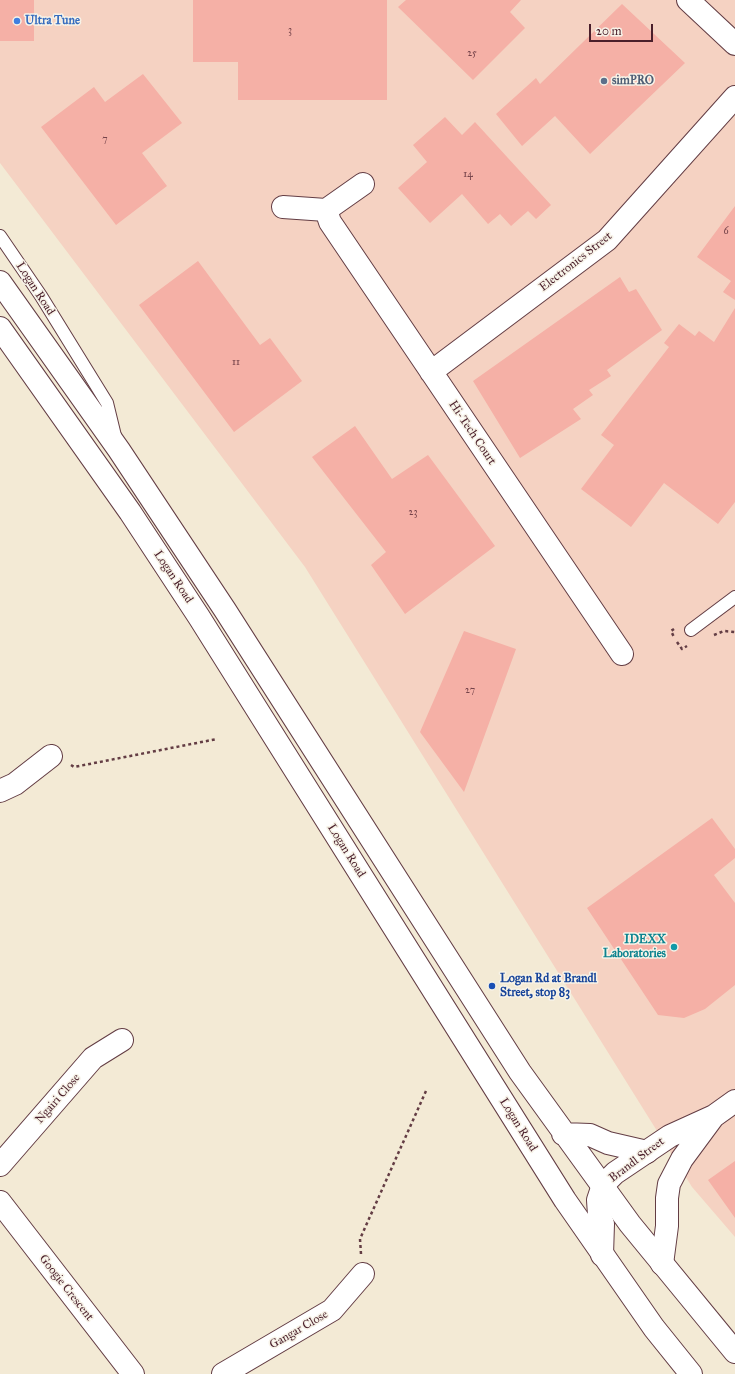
<!DOCTYPE html>
<style>
body{margin:0}
#map{position:relative;width:735px;height:1374px;overflow:hidden;background:#f3ead5;font-family:"IM FELL Great Primer",serif}
canvas{display:block}
.scale{position:absolute;left:589px;top:24px;width:64px;height:18px;box-sizing:border-box;border:2px solid #4a1f2b;border-top:0;padding-left:5px;font-size:12px;line-height:14px;white-space:nowrap;color:#4a1f2b;-webkit-text-stroke:3px #f7f3e8;paint-order:stroke}
</style>
<div id="map">
<canvas width="735" height="1374"></canvas>
<div class="scale">20 m</div>
</div>
<script>
const context = document.querySelector('canvas').getContext('2d');
context.lineJoin = 'round';
function fill(path, color) {
  context.fillStyle = color;
  context.fill(path, 'evenodd');
}
function shape(rows) {
  const path = new Path2D();
  for (const r of rows) {
    path.moveTo(r[0], r[1]);
    for (let i = 2; i < r.length; i += 2) path.lineTo(r[i], r[i + 1]);
  }
  return path;
}
function trace(path, color, width, dash) {
  context.strokeStyle = color;
  context.lineWidth = width;
  context.lineCap = dash ? 'butt' : 'round';
  context.setLineDash(dash || []);
  context.stroke(path);
}
function drawText(font, color, halo, rows, align = 'center') {
  context.font = font + ' "IM FELL Great Primer",serif';
  context.lineWidth = 3;
  context.setLineDash([]);
  context.textBaseline = 'middle';
  context.strokeStyle = halo;
  context.fillStyle = color;
  for (const [text, x, y, turn = 0] of rows) {
    context.save();
    context.translate(x, y);
    context.rotate((+turn || 0) * Math.PI / 180);
    context.textAlign = isNaN(turn) ? turn : align;
    if (halo) context.strokeText(text, 0, 0);
    context.fillText(text, 0, 0);
    context.restore();
  }
}
fill(shape([
 [0,0,735,0,735,1237,692,1187,305,567,0,163]
]), '#f5d2c2');
fill(shape([
 [0,0,34,0,34,41,0,41],
 [193,0,387,0,387,100,238,100,238,62,193,62],
 [406,0,521,0,510,12,525,28,473,80,398,7],
 [622,4,685,63,590,154,555,116,522,146,496,114,536,78,540,84],
 [143,74,182,123,142,153,167,186,116,225,41,127,94,87,105,102],
 [445,117,462,135,475,122,551,205,536,219,528,211,511,226,500,214,488,224,462,194,430,223,398,188,427,162,413,145],
 [735,206,735,300,723,292,731,281,697,257],
 [198,261,260,345,270,338,302,381,234,432,139,305],
 [620,277,629,292,636,289,662,330,607,370,611,376,589,390,593,395,573,409,581,419,520,458,473,381],
 [735,308,735,502,718,524,664,483,631,527,581,489,614,445,601,435,669,347,664,343,679,324,695,336,699,331,714,342],
 [355,426,392,479,428,455,495,546,405,614,371,565,386,552,312,457],
 [464,631,516,649,464,792,420,732],
 [712,818,735,849,735,858,714,875,735,903,735,985,705,1009,684,1018,658,1015,587,908],
 [735,1161,735,1218,708,1180]
]), '#f5b0a6');
const service = shape([
 [0,236,41,296,107,403,115,436],
 [691,630,735,597]
]);
const minor = shape([
 [688,0,735,44],
 [283,207,326,210,363,184],
 [326,210,330,222,622,654],
 [431,372,607,240,735,97],
 [0,791,15,784,51,756],
 [0,1165,93,1058,122,1040],
 [0,1202,133,1374],
 [602,1255,603,1224,599,1215,598,1200,602,1188,608,1180,615,1173,670,1136,714,1116,735,1101],
 [662,1264,667,1226,667,1198,669,1184,682,1159,713,1117],
 [223,1374,332,1310,363,1274]
]);
const primary = shape([
 [0,282,119,450,225,610,520,1072,630,1224,735,1352],
 [0,328,130,512,199,617,565,1200,654,1328,691,1374],
 [563,1134,590,1135,608,1143,647,1152]
]);
trace(service, '#633d44', 14);
trace(minor, '#633d44', 24);
trace(primary, '#633d44', 24);
trace(shape([
 [674,629,671,631,674,637],
 [714,635,724,631,735,632],
 [677,642,682,649,687,646],
 [71,765,74,767,217,739],
 [361,1254,360,1239,426,1091]
]), '#633d44', 2.5, [3, 3]);
trace(service, '#fff', 12);
trace(minor, '#fff', 22);
trace(primary, '#fff', 22);
for (const [x, y, r, color] of [
 [17,21,4,"#3f7fe0"],
 [604,81,4,"#5c6f8a"],
 [674,947,4,"#0f9aa8"],
 [492,986,4,"#1a4fb4"]
]) {
  const dot = new Path2D();
  dot.arc(x, y, r, 0, 2 * Math.PI);
  context.fillStyle = color;
  context.fill(dot);
  trace(dot, '#f7f3e8', 1.5);
}
drawText('10px', '#75434a', null, [
 ["3",290,31],
 ["25",472,54],
 ["7",105,140],
 ["14",468,175],
 ["6",726,232],
 ["11",236,363],
 ["23",413,513],
 ["27",470,691]
]);
drawText('bold 12px', '#366cbe', '#f7f3e8', [
 ["Ultra Tune",25,21]
], 'left');
drawText('bold 12px', '#4e5e75', '#f7f3e8', [
 ["simPRO",612,81]
], 'left');
drawText('12px', '#4a1f2b', '#f7f3e8', [
 ["Electronics Street",576,262,-38],
 ["Logan Road",35,289,57],
 ["Hi-Tech Court",472,433,56],
 ["Logan Road",173,577,56],
 ["Logan Road",346,851,58],
 ["Ngairi Close",58,1099,-49],
 ["Logan Road",518,1125,58],
 ["Brandl Street",637,1160,-37],
 ["Googie Crescent",66,1288,52],
 ["Gangar Close",299,1330,-30]
]);
drawText('bold 12px', '#0d838f', '#f7f3e8', [
 ["IDEXX",666,940],
 ["Laboratories",666,954]
], 'right');
drawText('bold 12px', '#164399', '#f7f3e8', [
 ["Logan Rd at Brandl",500,979],
 ["Street, stop 83",500,993]
], 'left');
</script>
